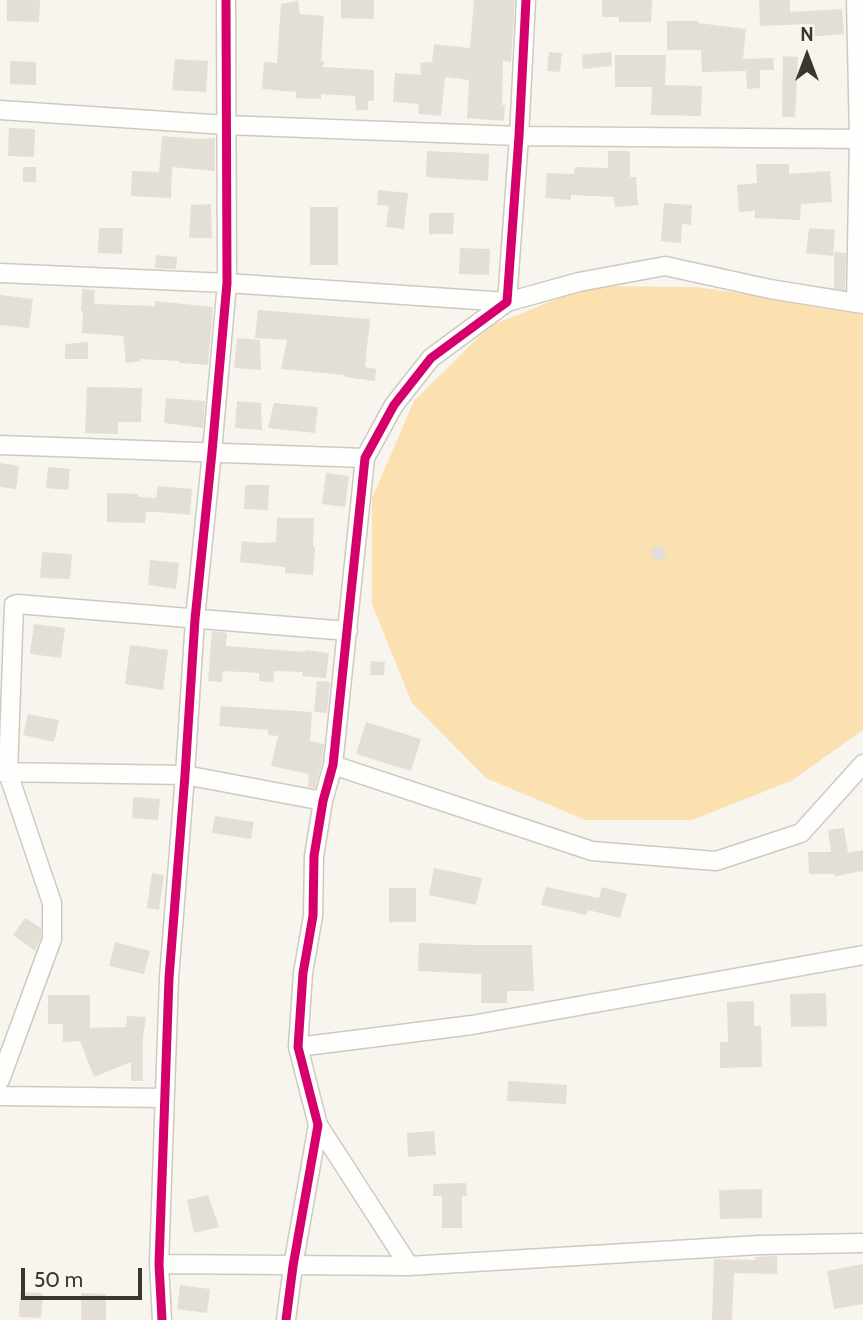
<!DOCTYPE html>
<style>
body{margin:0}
#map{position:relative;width:863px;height:1320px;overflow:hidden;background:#f8f5ef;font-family:Cabin,sans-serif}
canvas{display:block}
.north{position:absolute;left:772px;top:21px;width:70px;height:70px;-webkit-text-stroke:5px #fcf6eb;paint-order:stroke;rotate:0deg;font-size:19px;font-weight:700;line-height:28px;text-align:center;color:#3c362b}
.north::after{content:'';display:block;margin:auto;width:24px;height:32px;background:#3c362b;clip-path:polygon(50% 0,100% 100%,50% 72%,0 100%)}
.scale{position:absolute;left:21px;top:1268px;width:121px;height:32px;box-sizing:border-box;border:4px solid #3c362b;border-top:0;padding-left:9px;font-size:21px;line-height:24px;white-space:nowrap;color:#3c362b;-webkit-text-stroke:5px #fcf6eb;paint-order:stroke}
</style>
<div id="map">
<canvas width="863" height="1320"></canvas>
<div class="north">N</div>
<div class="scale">50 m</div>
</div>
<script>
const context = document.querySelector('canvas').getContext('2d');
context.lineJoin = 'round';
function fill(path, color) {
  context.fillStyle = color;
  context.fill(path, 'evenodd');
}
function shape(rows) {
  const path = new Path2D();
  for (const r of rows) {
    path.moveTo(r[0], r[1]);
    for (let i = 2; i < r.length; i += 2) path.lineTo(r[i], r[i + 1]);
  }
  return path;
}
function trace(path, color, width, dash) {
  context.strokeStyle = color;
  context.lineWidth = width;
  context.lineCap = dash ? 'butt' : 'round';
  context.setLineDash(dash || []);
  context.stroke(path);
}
fill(shape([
 [589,286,696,287,863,311,863,730,791,781,692,820,585,820,486,778,412,703,372,604,372,498,414,401,490,326]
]), '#fbe1b0');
fill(shape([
 [7,0,40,0,39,22,7,21],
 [341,0,374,0,374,19,341,18],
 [474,0,515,0,511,62,503,61,502,105,505,105,504,121,467,118,469,80,445,77,441,116,418,114,419,104,393,102,395,73,421,75,420,63,432,62,434,44,470,48],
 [602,0,652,0,651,22,619,22,619,17,602,17],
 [759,0,790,0,790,12,842,9,844,34,810,37,809,24,760,26],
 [298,1,300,14,324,16,321,61,324,61,323,67,374,70,374,101,368,101,368,110,356,110,355,96,321,94,321,99,296,98,296,92,262,89,264,62,277,63,281,4],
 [667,21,698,21,698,23,746,29,743,59,773,58,774,70,760,70,760,88,747,89,746,71,702,72,701,50,667,50],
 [549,52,562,53,560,72,547,71],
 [611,52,612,66,583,69,582,55],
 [615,55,666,55,665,85,702,86,701,116,651,115,652,87,615,87],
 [783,56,798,57,795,117,782,117],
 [175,59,208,61,206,92,172,90],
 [10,61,36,62,36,85,10,84],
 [9,128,35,129,34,157,8,156],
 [162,136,197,139,215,138,215,171,172,167,171,198,131,196,132,171,159,172],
 [427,151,489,154,488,181,426,177],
 [608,151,630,151,630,177,636,177,638,205,615,207,614,197,571,195,571,200,545,198,547,173,574,174,575,167,608,168],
 [756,164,789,164,789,174,830,171,832,202,801,204,800,220,755,218,755,211,739,212,737,185,757,183],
 [23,167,36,167,36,182,23,182],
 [378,190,408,193,404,229,386,227,389,206,377,205],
 [664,203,692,205,691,225,682,224,681,243,661,241],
 [211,204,212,238,189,238,191,205],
 [310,207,338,207,338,265,310,265],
 [429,213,454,213,453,234,429,234],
 [99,228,123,228,122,254,98,253],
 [809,228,835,230,833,256,806,253],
 [460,248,490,249,489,275,459,274],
 [834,252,846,253,845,290,834,288],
 [156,255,177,257,176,269,155,268],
 [82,289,95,290,94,304,155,306,155,301,213,307,208,365,179,363,179,361,141,359,141,361,126,363,123,336,82,333,83,311,81,311],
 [0,295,33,299,29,328,0,325],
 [258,310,370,319,365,367,376,369,375,381,345,377,345,375,281,369,287,340,255,338],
 [237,338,260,340,261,370,234,368],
 [88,342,88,359,65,359,65,344],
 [87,387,142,388,141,422,118,422,118,434,85,433],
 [166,398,205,401,203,428,164,423],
 [237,401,261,403,262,430,235,428],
 [274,403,318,407,315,433,268,428],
 [0,463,19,466,16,489,0,487],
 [48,467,70,469,68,490,46,488],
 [326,473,349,476,345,507,322,504],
 [245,485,269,485,268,510,244,509],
 [158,486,192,489,190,515,159,512,146,512,145,523,107,522,107,493,138,494,138,497,156,498],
 [277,518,314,518,313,547,315,547,313,575,285,573,285,567,240,562,242,541,261,543,276,542],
 [662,545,667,558,654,562,650,549],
 [42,552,72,554,70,579,40,578],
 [150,560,179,563,176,589,148,585],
 [34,624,65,628,61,658,30,654],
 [212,631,227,633,226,646,305,652,305,650,329,653,326,678,302,676,303,672,274,671,273,682,259,681,259,673,223,671,222,682,208,681],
 [130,645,168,650,163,690,125,684],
 [371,661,385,662,384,675,370,675],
 [317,681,330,682,327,713,314,712],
 [221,706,312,712,310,741,324,744,322,763,315,788,308,787,309,774,271,766,278,736,268,735,268,730,219,726],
 [28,714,59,720,54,742,23,735],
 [366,722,421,739,411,771,356,754],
 [133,797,160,799,158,820,132,818],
 [215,816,254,822,251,839,212,833],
 [844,828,848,853,863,850,863,871,835,876,834,874,809,874,808,852,831,852,828,830],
 [434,868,482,878,476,905,429,895],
 [152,873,164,875,159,910,147,908],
 [546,887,599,898,602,887,627,894,620,918,588,910,586,915,541,905],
 [389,888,416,888,416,922,389,922],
 [25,918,41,928,41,937,35,951,13,935],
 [115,942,150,951,144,974,109,966],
 [419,943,474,945,532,945,534,991,507,991,507,1003,481,1003,481,974,418,971],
 [826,993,827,1026,791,1027,790,994],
 [48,995,90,995,90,1028,126,1027,127,1016,146,1017,143,1037,143,1081,131,1081,131,1062,94,1077,80,1041,63,1042,63,1024,48,1024],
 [754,1001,754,1026,761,1026,762,1067,720,1068,720,1042,728,1042,727,1002],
 [508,1081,567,1085,566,1104,507,1101],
 [434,1131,436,1155,408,1157,407,1133],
 [466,1183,467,1196,462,1196,462,1228,442,1228,442,1196,433,1196,433,1184],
 [762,1189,762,1218,720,1219,719,1190],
 [208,1195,219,1227,194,1233,187,1200],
 [777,1256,777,1274,734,1273,732,1320,712,1320,714,1259,755,1260,755,1257],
 [863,1264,863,1304,834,1309,827,1271],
 [180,1285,210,1289,207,1313,177,1309],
 [20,1292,43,1293,41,1318,19,1317],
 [81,1293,106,1294,106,1320,81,1320]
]), '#e3ded6');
const minor = shape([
 [856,0,859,139,856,303],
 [0,110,226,125,519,136,863,139],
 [0,273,227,283,507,302,579,282,665,266,770,289,863,304],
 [0,445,365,458],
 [333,765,592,851,716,861,801,833,863,764],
 [0,772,185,775,323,801],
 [298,1047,472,1025,863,955],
 [0,1080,52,939,52,903,8,773,14,605,17,604,348,631],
 [0,1096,164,1098],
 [318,1125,409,1266,759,1245,863,1243],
 [159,1264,409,1266],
 [162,1320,159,1264,169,978,185,775,195,619,212,452,227,283,226,0],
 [286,1320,293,1266,318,1125,298,1047,303,973,313,916,314,856,323,801,333,765,365,458,394,405,431,358,507,302,519,136,526,0]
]);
trace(minor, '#cecac2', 21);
trace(minor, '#fefefd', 18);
trace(shape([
 [162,1320,159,1264,169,978,185,775,195,619,212,452,227,283,226,0],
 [286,1320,293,1266,318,1125,298,1047,303,973,313,916,314,856,323,801,333,765,365,458,394,405,431,358,507,302,519,136,526,0]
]), '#d6006c', 9);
</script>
